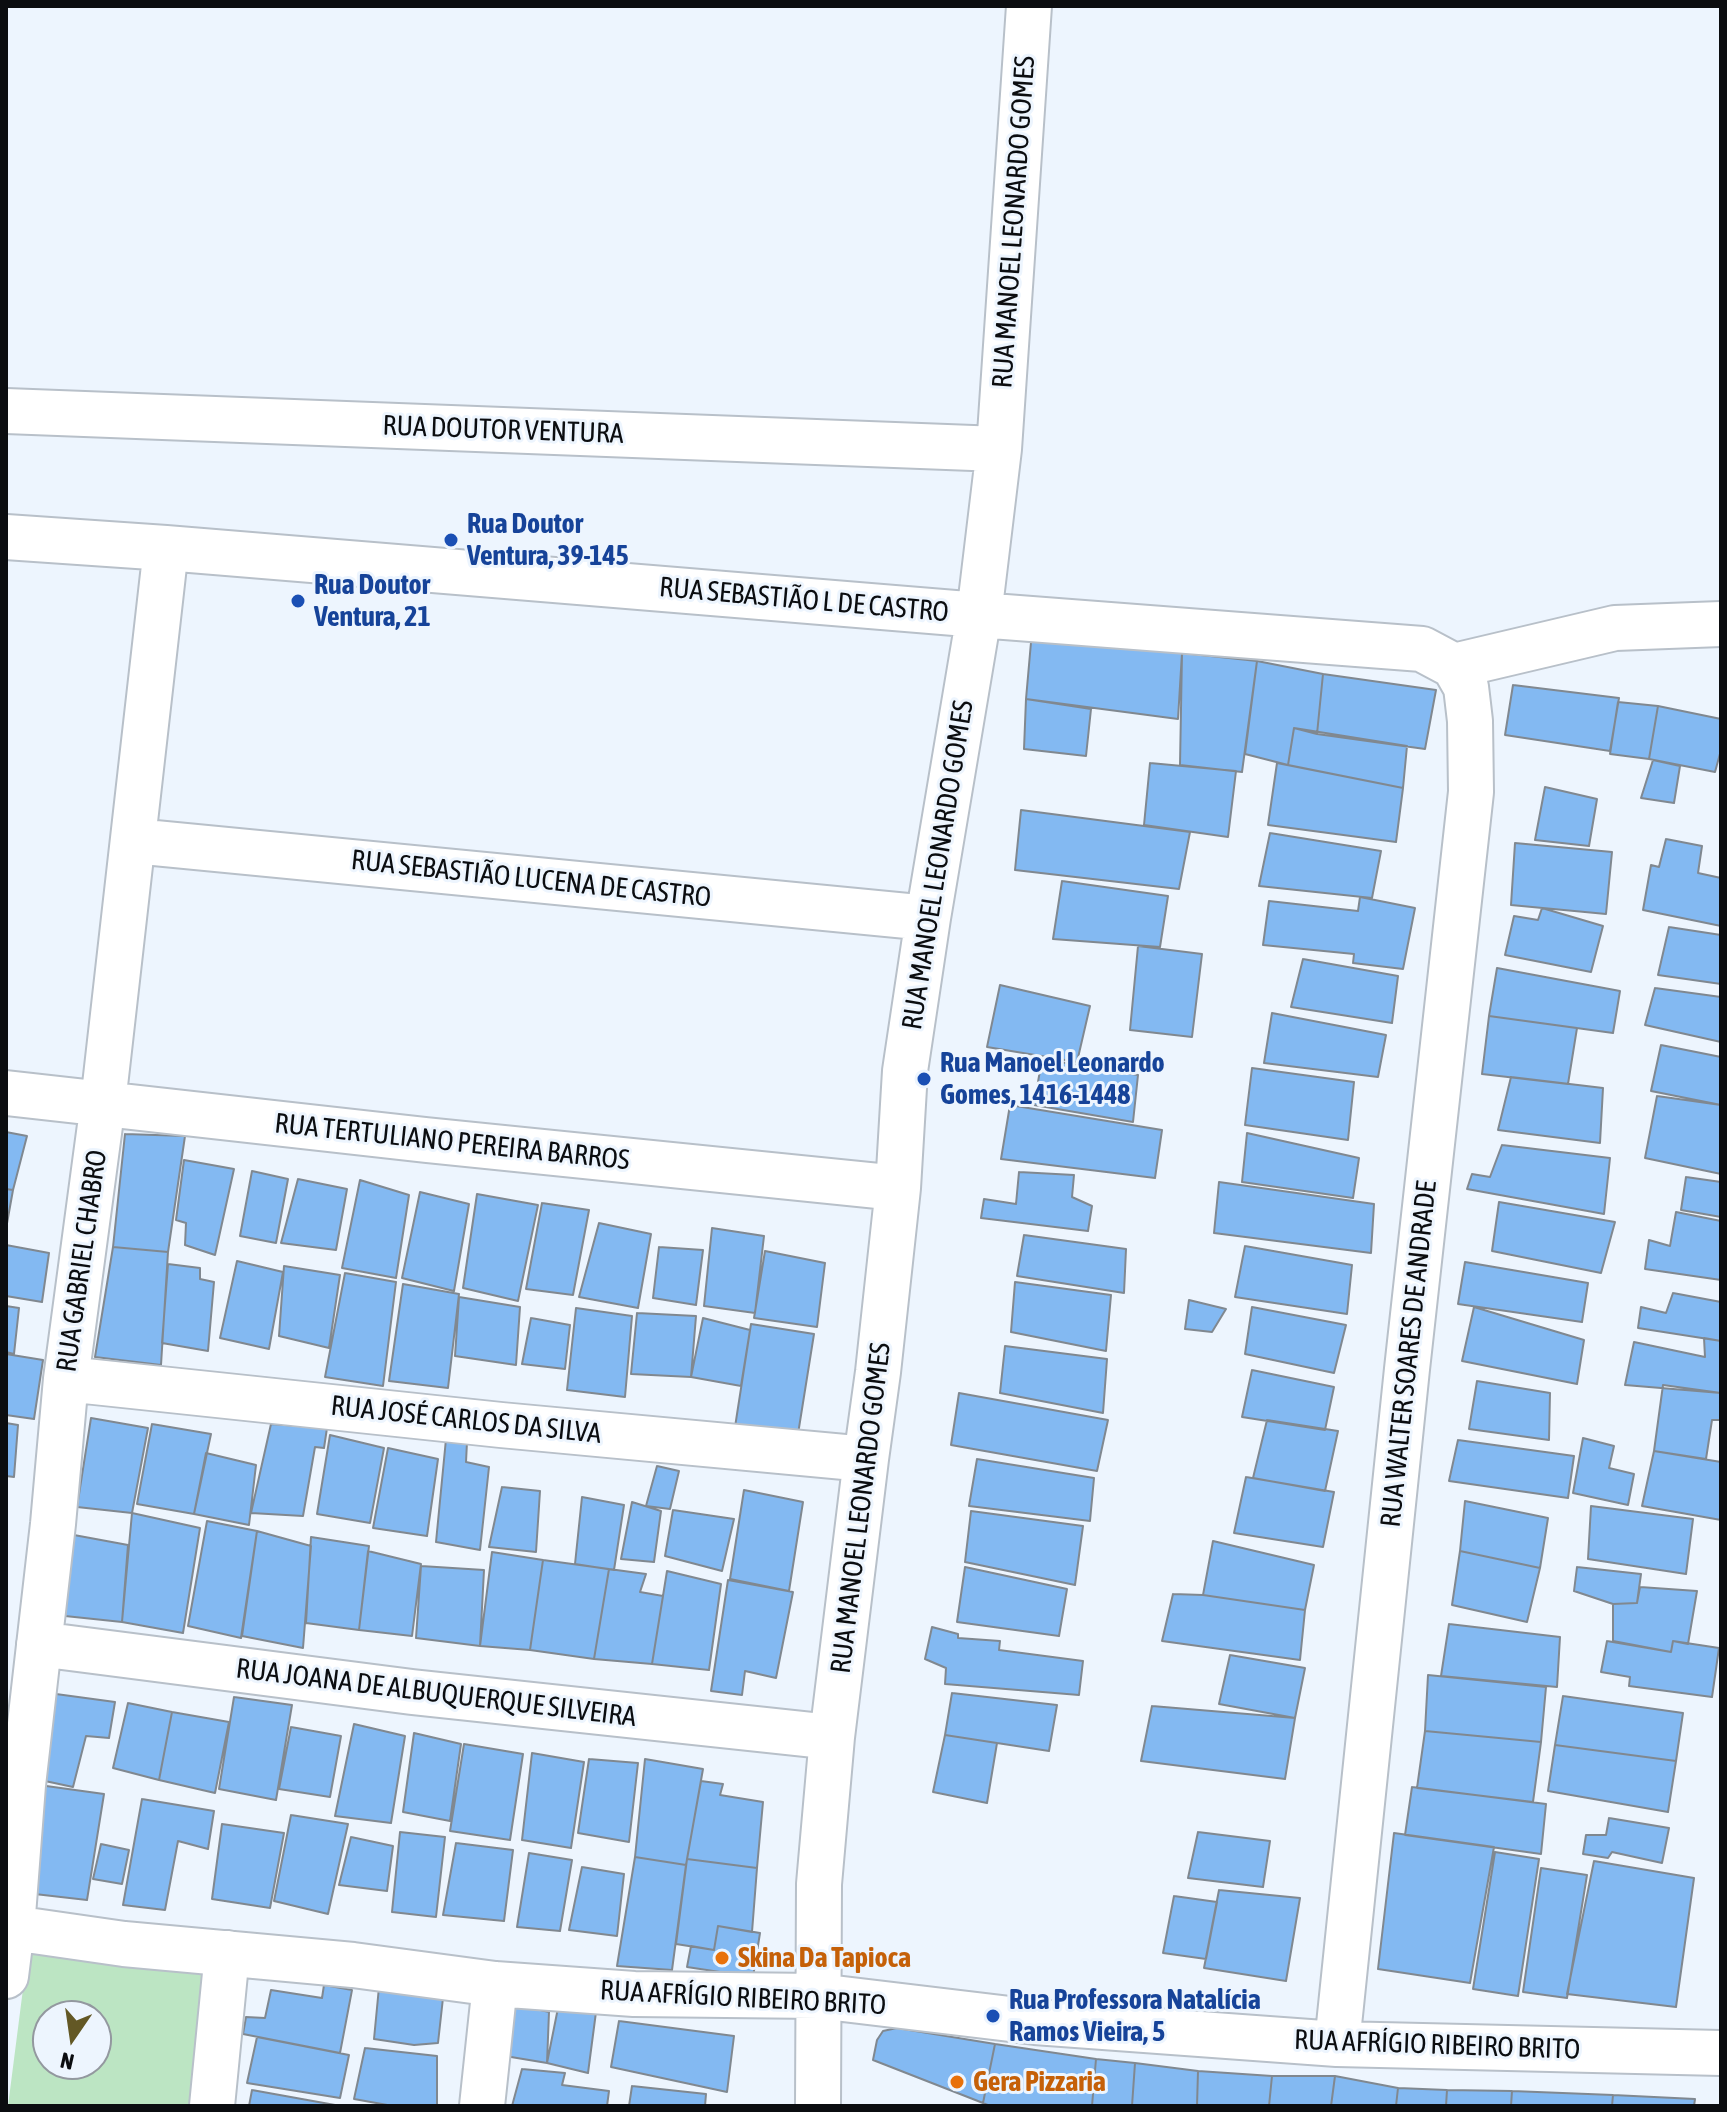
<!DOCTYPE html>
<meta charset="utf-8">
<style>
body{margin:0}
#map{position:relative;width:1727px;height:2112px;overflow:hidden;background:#edf5fe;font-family:"Asap Condensed",sans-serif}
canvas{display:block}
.frame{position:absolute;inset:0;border:8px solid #0b0d10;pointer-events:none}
.north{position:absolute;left:32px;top:2000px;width:80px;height:80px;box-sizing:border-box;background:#edf5fe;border:2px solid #93989f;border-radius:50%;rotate:193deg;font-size:22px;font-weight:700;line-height:32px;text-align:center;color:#0b0d10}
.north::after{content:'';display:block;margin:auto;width:28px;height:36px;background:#635825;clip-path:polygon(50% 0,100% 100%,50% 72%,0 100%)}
</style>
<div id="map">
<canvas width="1727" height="2112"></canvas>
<div class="frame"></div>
<div class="north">N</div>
</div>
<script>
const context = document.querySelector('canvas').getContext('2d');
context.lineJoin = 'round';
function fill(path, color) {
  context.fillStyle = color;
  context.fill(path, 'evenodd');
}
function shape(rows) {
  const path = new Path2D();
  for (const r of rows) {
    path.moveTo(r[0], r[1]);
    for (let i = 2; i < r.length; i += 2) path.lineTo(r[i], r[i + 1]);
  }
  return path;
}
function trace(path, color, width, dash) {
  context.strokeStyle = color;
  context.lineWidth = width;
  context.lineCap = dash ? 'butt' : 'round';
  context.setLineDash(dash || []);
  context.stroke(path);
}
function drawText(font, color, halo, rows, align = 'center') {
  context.font = font + ' "Asap Condensed",sans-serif';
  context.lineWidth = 6;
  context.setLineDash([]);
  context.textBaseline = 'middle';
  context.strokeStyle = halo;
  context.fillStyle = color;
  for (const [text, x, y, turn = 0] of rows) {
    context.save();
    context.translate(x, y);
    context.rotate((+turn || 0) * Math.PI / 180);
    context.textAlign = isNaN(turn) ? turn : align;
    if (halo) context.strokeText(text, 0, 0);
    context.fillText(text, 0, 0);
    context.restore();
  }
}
fill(shape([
 [28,1950,204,1971,190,2106,8,2106],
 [48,2016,96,2016,96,2064,48,2064]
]), '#bce5c3');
const building = shape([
 [1032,631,1182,653,1178,719,1026,699,1032,631],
 [1182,653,1257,661,1242,772,1180,765,1182,653],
 [1257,661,1323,674,1317,734,1294,728,1288,765,1245,754,1257,661],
 [1323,674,1436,690,1425,749,1317,734,1323,674],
 [1513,685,1619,698,1610,751,1505,735,1513,685],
 [1026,699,1091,709,1086,756,1024,749,1026,699],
 [1618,702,1658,706,1649,759,1610,754,1618,702],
 [1658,706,1721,719,1721,750,1715,772,1649,759,1658,706],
 [1294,728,1407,746,1403,788,1288,765,1294,728],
 [1653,760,1680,766,1674,803,1641,798,1653,760],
 [1150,763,1236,771,1228,837,1144,825,1150,763],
 [1277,763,1403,788,1396,842,1268,825,1277,763],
 [1545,787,1597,799,1589,846,1535,840,1545,787],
 [1021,810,1190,832,1179,889,1015,870,1021,810],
 [1270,833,1381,851,1372,898,1259,886,1270,833],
 [1666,839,1702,846,1698,873,1721,878,1721,926,1643,910,1651,865,1659,867,1666,839],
 [1515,843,1612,852,1606,914,1511,905,1515,843],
 [1062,881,1168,896,1160,947,1053,939,1062,881],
 [1360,897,1415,908,1403,969,1353,963,1354,954,1263,945,1269,901,1358,911,1360,897],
 [1542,908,1603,926,1591,972,1505,955,1514,916,1538,920,1542,908],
 [1669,927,1721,935,1721,984,1658,975,1669,927],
 [1138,946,1202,954,1192,1037,1130,1030,1138,946],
 [1303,959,1398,976,1392,1023,1291,1007,1303,959],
 [1497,968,1620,991,1613,1033,1489,1016,1497,968],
 [1000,985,1090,1006,1077,1062,987,1047,1000,985],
 [1655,988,1721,997,1721,1042,1645,1025,1655,988],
 [1272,1013,1386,1035,1378,1077,1264,1063,1272,1013],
 [1489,1016,1577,1028,1568,1084,1482,1074,1489,1016],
 [1661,1045,1721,1057,1721,1105,1651,1091,1661,1045],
 [1042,1059,1138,1075,1133,1122,1034,1105,1042,1059],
 [1252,1068,1354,1082,1348,1140,1245,1125,1252,1068],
 [1511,1077,1603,1088,1600,1143,1498,1130,1511,1077],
 [1657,1096,1721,1105,1721,1174,1645,1158,1657,1096],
 [1010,1105,1162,1130,1155,1178,1001,1159,1010,1105],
 [6,1132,27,1136,13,1190,6,1189,6,1132],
 [1247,1133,1359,1158,1353,1198,1242,1182,1247,1133],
 [125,1134,185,1136,168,1252,113,1247,125,1134],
 [1502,1145,1610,1158,1604,1214,1467,1189,1472,1174,1490,1177,1502,1145],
 [184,1160,234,1169,215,1255,185,1245,186,1223,176,1220,184,1160],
 [252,1171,288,1179,276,1243,240,1236,252,1171],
 [1019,1172,1074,1175,1072,1197,1092,1206,1088,1231,981,1218,984,1199,1016,1204,1019,1172],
 [1686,1177,1721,1182,1721,1217,1681,1210,1686,1177],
 [298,1179,347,1189,336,1250,281,1243,298,1179],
 [360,1180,409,1195,396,1278,342,1268,360,1180],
 [1219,1182,1374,1204,1371,1253,1214,1233,1219,1182],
 [6,1189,13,1190,6,1229,6,1189],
 [420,1192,469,1204,454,1291,402,1278,420,1192],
 [477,1194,538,1205,518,1301,463,1288,477,1194],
 [1499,1202,1615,1222,1601,1273,1492,1251,1499,1202],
 [542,1203,589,1210,573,1295,526,1289,542,1203],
 [1676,1212,1721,1221,1721,1280,1645,1269,1649,1240,1670,1246,1676,1212],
 [599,1223,651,1234,638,1308,579,1297,599,1223],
 [712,1228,764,1236,755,1313,704,1306,712,1228],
 [1024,1235,1126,1249,1124,1293,1017,1276,1024,1235],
 [6,1245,49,1253,42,1302,6,1296,6,1245],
 [1245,1246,1352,1265,1347,1314,1235,1297,1245,1246],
 [113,1247,168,1252,161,1365,95,1357,113,1247],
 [659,1247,703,1250,696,1305,653,1298,659,1247],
 [765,1251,825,1263,817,1327,754,1318,765,1251],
 [237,1261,283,1272,269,1349,220,1338,237,1261],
 [1465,1262,1588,1283,1582,1322,1458,1304,1465,1262],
 [168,1264,200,1268,200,1279,214,1282,208,1351,162,1343,168,1264],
 [284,1266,340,1275,329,1348,279,1336,284,1266],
 [345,1273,396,1282,383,1386,325,1377,345,1273],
 [1015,1282,1111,1295,1106,1351,1011,1332,1015,1282],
 [403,1284,459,1294,448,1388,389,1381,403,1284],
 [1673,1293,1721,1302,1721,1341,1638,1328,1641,1307,1666,1313,1673,1293],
 [459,1297,520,1307,516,1365,455,1356,459,1297],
 [1189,1300,1226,1309,1212,1332,1185,1329,1189,1300],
 [6,1306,19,1308,14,1354,6,1352,6,1306],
 [1252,1307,1346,1325,1334,1373,1245,1354,1252,1307],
 [1474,1307,1584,1340,1577,1384,1462,1361,1474,1307],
 [576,1308,632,1316,625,1397,567,1390,576,1308],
 [637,1313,696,1316,691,1377,631,1374,637,1313],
 [531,1318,570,1325,565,1369,522,1364,531,1318],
 [703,1318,750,1330,741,1386,691,1377,703,1318],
 [751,1324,814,1334,798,1434,735,1427,751,1324],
 [1704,1338,1721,1341,1721,1393,1625,1385,1634,1342,1705,1357,1704,1338],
 [1005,1346,1107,1359,1103,1413,1000,1393,1005,1346],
 [6,1354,43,1360,34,1419,6,1415,6,1354],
 [1252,1370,1334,1387,1325,1430,1242,1417,1252,1370],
 [1477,1381,1550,1393,1549,1440,1469,1429,1477,1381],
 [1663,1385,1721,1393,1721,1420,1712,1420,1706,1459,1654,1451,1663,1385],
 [959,1393,1108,1420,1097,1471,951,1445,959,1393],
 [91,1418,148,1428,132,1513,77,1507,91,1418],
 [1267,1420,1338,1431,1325,1491,1253,1478,1267,1420],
 [6,1423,18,1425,14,1477,6,1476,6,1423],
 [152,1424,211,1434,194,1514,137,1504,152,1424],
 [271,1424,327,1428,324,1448,315,1447,303,1516,251,1513,271,1424],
 [330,1435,384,1448,370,1523,317,1514,330,1435],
 [1583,1438,1614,1446,1609,1468,1634,1474,1628,1505,1573,1493,1583,1438],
 [446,1439,467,1442,466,1462,489,1467,480,1550,436,1542,446,1439],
 [1458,1440,1574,1456,1568,1498,1449,1481,1458,1440],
 [388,1448,438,1459,427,1536,373,1528,388,1448],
 [1654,1451,1721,1462,1721,1520,1642,1506,1654,1451],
 [206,1453,256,1465,249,1525,194,1514,206,1453],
 [977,1459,1094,1478,1090,1521,969,1506,977,1459],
 [657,1466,679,1471,670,1509,646,1506,657,1466],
 [1246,1477,1334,1492,1323,1547,1234,1533,1246,1477],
 [502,1487,540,1491,536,1552,489,1547,502,1487],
 [744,1490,803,1502,789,1591,730,1579,744,1490],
 [582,1497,624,1505,614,1570,575,1564,582,1497],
 [1465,1501,1548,1518,1540,1568,1460,1551,1465,1501],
 [632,1502,661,1511,654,1562,621,1559,632,1502],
 [1591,1506,1693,1519,1686,1574,1588,1559,1591,1506],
 [673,1510,734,1519,722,1571,665,1556,673,1510],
 [971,1511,1083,1526,1075,1585,965,1562,971,1511],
 [132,1513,200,1528,183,1633,122,1622,132,1513],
 [207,1521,257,1531,241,1638,188,1626,207,1521],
 [257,1531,311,1546,303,1648,242,1636,257,1531],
 [74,1535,128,1545,122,1622,65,1616,74,1535],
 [311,1537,369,1546,359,1630,306,1623,311,1537],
 [1213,1541,1314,1565,1305,1610,1203,1595,1213,1541],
 [368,1551,421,1564,412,1636,359,1630,368,1551],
 [1460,1551,1540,1568,1527,1622,1452,1605,1460,1551],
 [492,1552,543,1560,530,1650,480,1646,492,1552],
 [543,1560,609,1569,594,1659,530,1650,543,1560],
 [421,1566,484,1570,480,1646,416,1638,421,1566],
 [965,1567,1067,1589,1059,1636,957,1622,965,1567],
 [1577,1567,1641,1574,1637,1603,1613,1604,1574,1591,1577,1567],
 [609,1569,646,1574,640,1592,663,1596,652,1664,594,1659,609,1569],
 [667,1571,721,1584,709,1670,652,1664,667,1571],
 [728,1580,793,1592,776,1678,745,1671,742,1695,711,1691,728,1580],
 [1640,1587,1697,1591,1688,1644,1673,1641,1671,1652,1613,1641,1613,1604,1637,1603,1640,1587],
 [1173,1594,1203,1595,1305,1610,1300,1660,1162,1641,1173,1594],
 [1449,1624,1560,1637,1557,1687,1441,1676,1449,1624],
 [932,1627,958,1634,958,1638,1000,1641,999,1650,1083,1661,1079,1695,945,1684,946,1668,925,1659,932,1627],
 [1607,1641,1671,1652,1673,1641,1719,1648,1712,1697,1629,1686,1630,1677,1601,1672,1607,1641],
 [1230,1655,1305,1668,1295,1718,1219,1704,1230,1655],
 [1428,1675,1546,1687,1541,1742,1425,1731,1428,1675],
 [952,1693,1057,1705,1049,1751,945,1735,952,1693],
 [56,1694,115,1702,109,1738,86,1736,73,1787,45,1781,56,1694],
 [1563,1696,1683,1713,1676,1761,1555,1745,1563,1696],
 [234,1697,292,1705,276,1800,219,1789,234,1697],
 [128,1703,172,1712,159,1780,113,1768,128,1703],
 [1152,1706,1295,1718,1285,1779,1141,1761,1152,1706],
 [172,1712,229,1722,215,1793,159,1780,172,1712],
 [354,1724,405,1736,391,1823,335,1816,354,1724],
 [291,1727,341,1736,330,1797,279,1789,291,1727],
 [1425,1731,1541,1742,1533,1802,1417,1788,1425,1731],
 [414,1733,461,1744,450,1821,403,1812,414,1733],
 [945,1735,997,1743,987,1803,933,1792,945,1735],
 [464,1744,523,1754,510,1840,450,1831,464,1744],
 [1555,1745,1676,1761,1668,1812,1548,1791,1555,1745],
 [532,1753,584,1762,571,1848,522,1840,532,1753],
 [589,1759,638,1763,629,1842,578,1833,589,1759],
 [645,1759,703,1769,686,1865,635,1857,645,1759],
 [701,1781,723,1784,720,1795,763,1802,757,1868,687,1859,701,1781],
 [39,1785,104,1794,87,1900,26,1893,39,1785],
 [1412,1787,1546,1804,1541,1854,1405,1835,1412,1787],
 [142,1799,214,1811,208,1849,178,1841,165,1910,123,1905,142,1799],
 [291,1815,348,1824,328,1914,274,1901,291,1815],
 [1609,1818,1669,1828,1662,1863,1612,1852,1608,1858,1583,1854,1586,1835,1606,1835,1609,1818],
 [222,1824,284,1833,270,1908,212,1899,222,1824],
 [400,1832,445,1837,436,1917,392,1912,400,1832],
 [1198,1832,1270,1841,1263,1887,1188,1878,1198,1832],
 [1394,1833,1494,1847,1470,1983,1378,1969,1394,1833],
 [351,1837,393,1846,387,1891,339,1885,351,1837],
 [456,1843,513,1850,504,1921,443,1915,456,1843],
 [101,1844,129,1850,122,1884,93,1879,101,1844],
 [1495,1852,1539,1859,1518,1996,1473,1989,1495,1852],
 [529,1853,572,1860,560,1931,517,1927,529,1853],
 [635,1857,686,1865,672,1970,617,1966,635,1857],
 [687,1859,757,1868,752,1932,718,1926,714,1950,676,1944,687,1859],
 [1594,1861,1694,1878,1676,2007,1567,1994,1594,1861],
 [582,1867,624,1874,617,1936,569,1930,582,1867],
 [1541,1868,1587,1875,1567,1998,1523,1992,1541,1868],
 [1219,1890,1300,1898,1286,1981,1204,1968,1219,1890],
 [1174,1896,1217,1902,1206,1959,1163,1953,1174,1896],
 [718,1926,760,1933,753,1977,687,1967,691,1946,714,1950,718,1926],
 [324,1985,352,1990,340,2053,243,2034,246,2017,265,2018,271,1990,322,1998,324,1985],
 [379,1987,443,1998,438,2043,414,2045,374,2039,379,1987],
 [510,2003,549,2012,547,2063,499,2055,510,2003],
 [558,2008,596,2012,588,2073,547,2063,558,2008],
 [619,2021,734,2036,727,2092,611,2067,619,2021],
 [897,2028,995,2044,983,2103,873,2060,877,2040,883,2031,897,2028],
 [257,2037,349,2055,340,2098,247,2083,257,2037],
 [995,2044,1096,2059,1092,2106,990,2106,983,2103,995,2044],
 [365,2048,437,2056,437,2106,393,2106,354,2099,365,2048],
 [1096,2059,1135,2063,1132,2106,1092,2106,1096,2059],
 [1135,2063,1198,2071,1197,2106,1132,2106,1135,2063],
 [522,2069,565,2073,562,2085,609,2091,607,2106,512,2106,522,2069],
 [1198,2071,1272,2076,1269,2106,1197,2106,1198,2071],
 [1272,2076,1335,2076,1331,2106,1269,2106,1272,2076],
 [1335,2076,1398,2088,1396,2106,1331,2106,1335,2076],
 [632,2086,706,2094,705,2106,629,2106,632,2086],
 [1398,2088,1447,2090,1446,2106,1396,2106,1398,2088],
 [252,2090,335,2105,335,2106,249,2106,252,2090],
 [1447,2090,1512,2091,1511,2106,1446,2106,1447,2090],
 [1512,2091,1613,2095,1612,2106,1511,2106,1512,2091],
 [1613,2095,1695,2099,1694,2106,1612,2106,1613,2095]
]);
fill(building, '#83b9f2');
trace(building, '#808890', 2);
const minor = shape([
 [6,411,999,449],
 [6,537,166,548,979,615,1422,649,1454,666],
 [1454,666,1615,628,1721,624],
 [134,841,928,918],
 [6,1093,426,1140,898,1188],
 [66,1379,501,1425,866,1459],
 [39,1644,412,1692,832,1737],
 [6,1927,124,1944,353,1965,495,1984,634,1994,818,1996,1035,2022,1337,2044,1721,2053],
 [6,1976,12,1928,23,1785,53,1524,66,1379,103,1103,166,548],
 [1337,2044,1407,1369,1471,792,1470,721,1466,687,1454,666],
 [212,2106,227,1953],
 [482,2106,495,1984],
 [818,2106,819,1884,832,1737,866,1459,878,1372,898,1188,905,1071,928,918,979,615,999,449,1029,6]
]);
trace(minor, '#b8c0c9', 48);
trace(minor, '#fff', 44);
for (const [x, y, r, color] of [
 [451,540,8,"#1a4fb4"],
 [298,601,8,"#1a4fb4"],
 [924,1079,8,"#1a4fb4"],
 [722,1958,8,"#e8710a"],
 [993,2016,8,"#1a4fb4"],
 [957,2082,8,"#e8710a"]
]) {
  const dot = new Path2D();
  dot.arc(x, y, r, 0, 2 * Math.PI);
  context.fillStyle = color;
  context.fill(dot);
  trace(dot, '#edf5fe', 3);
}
drawText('28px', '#0b0d10', '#edf5fe', [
 ["RUA MANOEL LEONARDO GOMES",1014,222,-86],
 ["RUA DOUTOR VENTURA",503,430,2],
 ["RUA SEBASTIÃO L DE CASTRO",804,600,5],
 ["RUA MANOEL LEONARDO GOMES",938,865,-81],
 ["RUA SEBASTIÃO LUCENA DE CASTRO",531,879,6],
 ["RUA TERTULIANO PEREIRA BARROS",452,1142,6],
 ["RUA GABRIEL CHABRO",82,1261,-82],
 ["RUA WALTER SOARES DE ANDRADE",1409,1354,-84],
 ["RUA JOSÉ CARLOS DA SILVA",466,1420,6],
 ["RUA MANOEL LEONARDO GOMES",861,1508,-83],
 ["RUA JOANA DE ALBUQUERQUE SILVEIRA",436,1693,7],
 ["RUA AFRÍGIO RIBEIRO BRITO",743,1998,3],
 ["RUA AFRÍGIO RIBEIRO BRITO",1437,2045,2]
]);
drawText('bold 28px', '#164399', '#edf5fe', [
 ["Rua Doutor",467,524],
 ["Ventura, 39-145",467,556],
 ["Rua Doutor",314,585],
 ["Ventura, 21",314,617],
 ["Rua Manoel Leonardo",940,1063],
 ["Gomes, 1416-1448",940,1095],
 ["Rua Professora Natalícia",1009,2000],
 ["Ramos Vieira, 5",1009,2032]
], 'left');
drawText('bold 28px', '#c56008', '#edf5fe', [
 ["Skina Da Tapioca",738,1958],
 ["Gera Pizzaria",973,2082]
], 'left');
</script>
